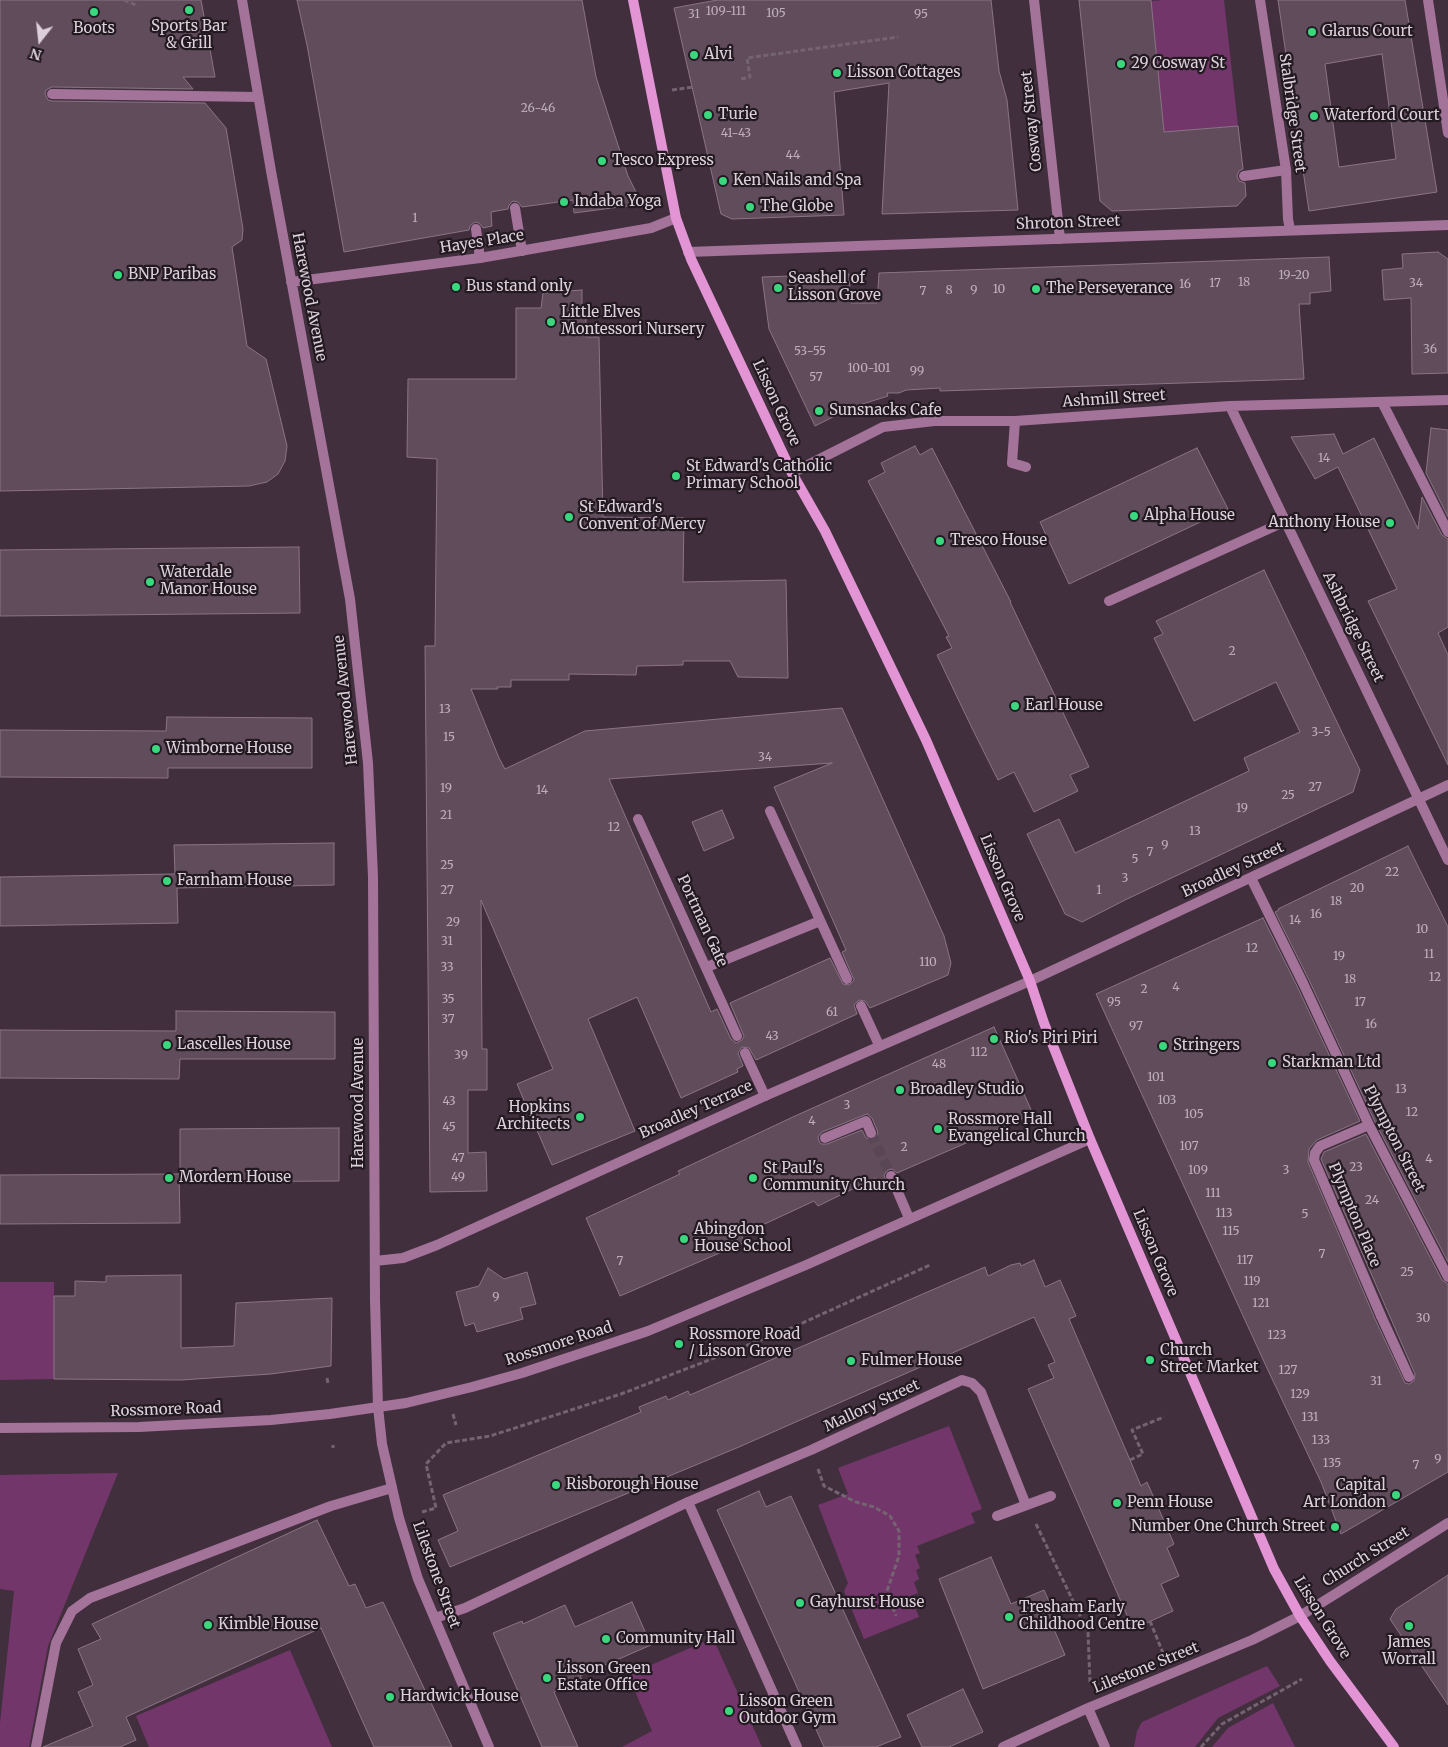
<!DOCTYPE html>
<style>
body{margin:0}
#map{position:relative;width:1448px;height:1747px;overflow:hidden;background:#422f3e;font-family:Merriweather,serif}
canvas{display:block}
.north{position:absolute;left:15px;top:15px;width:50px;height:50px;-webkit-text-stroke:4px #231a21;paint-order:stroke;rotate:196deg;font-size:14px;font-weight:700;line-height:20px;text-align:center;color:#ddd0da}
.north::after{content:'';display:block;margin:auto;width:18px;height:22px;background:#ddd0da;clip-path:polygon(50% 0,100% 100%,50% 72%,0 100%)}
</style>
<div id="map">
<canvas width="1448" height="1747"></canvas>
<div class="north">N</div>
</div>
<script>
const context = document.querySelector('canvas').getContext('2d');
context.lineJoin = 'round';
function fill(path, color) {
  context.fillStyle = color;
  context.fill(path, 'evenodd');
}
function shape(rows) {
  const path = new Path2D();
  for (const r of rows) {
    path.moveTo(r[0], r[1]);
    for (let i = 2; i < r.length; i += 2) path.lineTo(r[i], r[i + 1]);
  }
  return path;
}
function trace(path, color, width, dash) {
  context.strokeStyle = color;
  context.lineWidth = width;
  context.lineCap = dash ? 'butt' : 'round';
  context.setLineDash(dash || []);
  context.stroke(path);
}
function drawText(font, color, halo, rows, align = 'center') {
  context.font = font + ' Merriweather,serif';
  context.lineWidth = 4.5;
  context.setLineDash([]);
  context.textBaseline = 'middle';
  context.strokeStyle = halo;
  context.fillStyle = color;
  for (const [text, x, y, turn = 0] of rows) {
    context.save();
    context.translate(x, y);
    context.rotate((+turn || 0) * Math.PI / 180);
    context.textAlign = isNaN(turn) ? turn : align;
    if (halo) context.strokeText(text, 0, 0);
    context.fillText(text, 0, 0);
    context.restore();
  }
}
fill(shape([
 [1163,0,1224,0,1238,126,1164,132,1151,1],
 [0,1282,54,1282,54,1379,0,1380],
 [949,1426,982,1509,971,1513,975,1523,917,1546,920,1553,915,1555,920,1568,916,1570,919,1579,914,1582,918,1593,910,1596,919,1617,864,1639,844,1591,848,1583,818,1505,848,1494,838,1468],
 [118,1473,48,1646,29,1747,0,1747,0,1723,14,1591,0,1589,0,1475],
 [713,1638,762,1747,622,1747,652,1731,628,1675],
 [290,1650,332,1747,149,1747,136,1716],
 [1267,1666,1280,1686,1218,1718,1195,1747,1134,1747,1137,1731,1142,1722],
 [1273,1703,1295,1747,1212,1747,1228,1728]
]), '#73366a');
const building = shape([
 [0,0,201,0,215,77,183,77,193,89,52,87,46,90,45,94,48,100,52,101,205,103,226,128,243,229,242,240,232,247,247,346,266,359,287,446,285,461,278,474,267,482,249,486,0,491,0,0],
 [297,0,582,0,596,77,628,176,642,204,574,213,573,200,522,207,518,202,513,201,509,205,508,209,491,212,492,226,483,228,479,223,475,222,470,226,469,230,344,252,307,45,297,0],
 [717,0,991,0,999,71,1007,100,1018,210,882,214,889,83,834,92,844,215,732,219,721,214,674,8,717,0],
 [1079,0,1151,0,1164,132,1238,126,1243,169,1239,171,1237,176,1239,181,1245,183,1246,196,1237,206,1112,211,1100,201,1079,0],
 [1278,0,1405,0,1437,192,1309,211,1278,0],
 [1382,54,1396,159,1339,167,1325,64,1382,54],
 [1438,252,1448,259,1448,373,1412,374,1411,298,1384,300,1382,270,1403,268,1402,254,1438,252],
 [1329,257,1331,291,1310,293,1310,304,1299,304,1304,379,940,391,940,388,906,390,899,393,887,393,888,396,853,407,815,426,769,329,762,277,849,274,851,303,877,303,879,273,1329,257],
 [582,290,582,309,586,309,586,337,599,337,603,517,684,518,683,582,786,580,788,678,738,677,730,661,683,661,683,665,637,666,636,675,569,674,569,680,511,680,511,687,497,687,498,689,471,689,499,758,505,769,585,731,842,708,944,936,951,963,948,975,870,1008,865,1001,859,1000,854,1005,857,1014,756,1060,749,1048,742,1047,738,1053,743,1066,737,1069,738,1072,681,1098,637,997,588,1019,635,1131,552,1165,517,1084,553,1069,481,900,482,1049,487,1049,487,1090,468,1090,468,1153,486,1152,487,1191,430,1192,425,646,435,646,437,459,407,457,408,379,516,379,516,308,541,308,543,293,582,290],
 [832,763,774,787,846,950,842,952,854,980,849,985,843,984,830,958,730,1003,744,1036,742,1040,736,1043,731,1039,717,1009,711,1012,609,779,832,763],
 [1431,428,1448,430,1448,517,1426,473,1431,428],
 [1334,434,1343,454,1374,438,1418,529,1422,497,1442,535,1448,539,1448,627,1438,633,1448,655,1448,765,1368,601,1397,589,1338,467,1315,479,1291,437,1334,434],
 [915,446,920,455,932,448,1011,602,1010,602,1089,767,1070,775,1078,791,1034,812,1014,772,998,780,972,728,937,655,952,648,946,637,949,636,868,481,885,472,881,463,915,446],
 [1197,448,1228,509,1069,584,1040,522,1197,448],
 [299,547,300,613,0,616,0,550,299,547],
 [1264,570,1360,770,1353,792,1125,900,1082,922,1065,914,1027,834,1059,819,1075,853,1249,771,1244,758,1300,732,1276,682,1194,721,1154,638,1163,634,1156,621,1264,570],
 [167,717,312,718,312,768,168,768,168,778,0,777,0,730,166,731,167,717],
 [722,810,734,838,704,851,692,822,722,810],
 [334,843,334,885,177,888,178,923,0,926,0,877,175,874,174,845,334,843],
 [1408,846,1448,927,1448,1262,1375,1122,1309,980,1275,912,1279,910,1278,909,1408,846],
 [1263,918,1297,986,1360,1121,1317,1140,1309,1149,1308,1162,1375,1319,1405,1383,1409,1384,1414,1381,1415,1374,1321,1159,1324,1152,1366,1134,1442,1280,1448,1284,1448,1472,1341,1534,1321,1482,1266,1366,1096,994,1263,918],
 [176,1011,335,1012,335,1059,180,1059,179,1079,0,1078,0,1030,176,1031,176,1011],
 [994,1027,1033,1114,897,1173,892,1169,888,1170,884,1175,885,1179,877,1182,875,1178,818,1206,814,1201,741,1235,745,1242,620,1296,586,1218,680,1174,678,1171,795,1116,994,1027],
 [867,1114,872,1118,877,1130,878,1134,874,1139,866,1138,862,1130,827,1144,821,1144,819,1141,818,1137,822,1132,867,1114],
 [339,1128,339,1181,180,1182,180,1129,339,1128],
 [179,1174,180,1223,0,1224,0,1175,179,1174],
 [1034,1260,1045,1287,1060,1280,1076,1316,1069,1319,1130,1460,1141,1486,1147,1482,1174,1544,1167,1548,1179,1576,1161,1584,1173,1611,1133,1629,1028,1389,1054,1378,1048,1365,1055,1362,1034,1317,739,1447,450,1567,438,1540,458,1531,443,1495,641,1412,639,1407,666,1396,668,1400,688,1391,690,1395,985,1267,988,1276,1011,1265,1020,1263,1021,1266,1034,1260],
 [488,1268,504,1279,527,1272,536,1304,520,1308,523,1319,477,1332,474,1323,465,1326,456,1292,479,1286,488,1268],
 [181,1275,181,1348,234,1346,236,1303,332,1298,331,1366,271,1374,181,1380,54,1379,54,1296,75,1296,75,1281,106,1282,106,1276,181,1275],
 [759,1491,766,1507,791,1496,901,1737,876,1747,824,1747,717,1510,759,1491],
 [317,1520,349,1586,355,1584,366,1608,383,1602,452,1747,374,1747,321,1628,126,1717,136,1740,120,1747,43,1747,93,1726,78,1692,93,1685,78,1649,101,1639,92,1624,317,1520],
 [991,1557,1011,1604,1044,1590,1059,1624,1053,1627,1065,1655,983,1689,939,1579,991,1557],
 [1448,1575,1448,1705,1390,1619,1396,1609,1448,1575],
 [632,1602,651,1645,580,1676,582,1680,554,1692,578,1747,542,1747,493,1633,522,1621,523,1624,565,1605,575,1627,632,1602],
 [963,1689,983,1732,949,1747,922,1747,907,1715,963,1689]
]);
fill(building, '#614c5c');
trace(building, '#8a7485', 1);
trace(shape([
 [871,1133,891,1176]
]), '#594755', 10, [10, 5]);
trace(shape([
 [124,0,138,6],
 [206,28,216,27],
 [741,79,750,77,747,58,898,37],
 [672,90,693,87],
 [327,1378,328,1383],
 [453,1414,456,1425],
 [333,1448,333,1445],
 [1130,1460,1143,1454,1132,1430,1164,1417],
 [818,1469,824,1486,856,1502,874,1507,890,1516,899,1531,899,1556,887,1591,896,1616],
 [422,1512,436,1508,426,1464,446,1443,490,1436,621,1394,787,1330,930,1265],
 [1036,1524,1088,1632,1090,1683],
 [1150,1621,1163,1653],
 [1201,1747,1222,1724,1302,1679]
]), '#746370', 3, [5, 2.5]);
trace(shape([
 [52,94,258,97],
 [1244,176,1286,170],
 [515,208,522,251],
 [476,229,480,258],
 [1382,402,1448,532],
 [1015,421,1012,463,1026,467],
 [1109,601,1286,521],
 [770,811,847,979],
 [638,819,737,1036],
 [707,967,820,921],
 [861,1006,879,1045],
 [745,1053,765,1096],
 [1381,1316,1409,1377],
 [997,1516,1051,1496],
 [36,1747,56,1643,72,1611,90,1598,331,1506,392,1488]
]), '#a4739a', 10);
trace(shape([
 [825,1138,866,1121,871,1133],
 [891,1176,909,1218]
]), '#a4739a', 10);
trace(shape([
 [242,0,271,171,350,599,368,763,373,877,375,1300,378,1407,382,1444,399,1518,418,1579,489,1747],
 [1034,0,1060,239],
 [1260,0,1286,170,1288,219,1290,230],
 [1428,0,1448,133],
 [688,252,1448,225],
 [291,282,480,258,651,228,676,218],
 [1230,406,1448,860],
 [792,473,883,427,934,421,1015,421,1230,406,1448,400],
 [1251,878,1303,983,1369,1125,1448,1277],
 [1369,1125,1320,1146,1315,1153,1314,1160,1381,1316],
 [375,1261,403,1258,437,1245,765,1096,1030,981,1448,785],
 [688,1502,797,1747],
 [435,1618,465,1608,688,1502,811,1450,962,1380,972,1383,981,1392,1026,1505],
 [1088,1708,1105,1747],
 [1003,1747,1088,1708,1252,1640,1300,1616,1337,1593,1448,1523]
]), '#a4739a', 10);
trace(shape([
 [0,1428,139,1427,271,1420,330,1414,406,1403,472,1387,522,1373,648,1331,806,1265,1090,1139]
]), '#a4739a', 10);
trace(shape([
 [633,0,676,218,691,259,792,473,825,531,926,740,1030,981,1044,1023,1090,1139,1274,1569,1300,1616,1330,1661,1394,1747]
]), '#e294d4', 10);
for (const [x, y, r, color] of [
 [189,10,5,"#39d87f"],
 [94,12,5,"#39d87f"],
 [1312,32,5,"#39d87f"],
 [694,55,5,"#39d87f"],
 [1121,64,5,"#39d87f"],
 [837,73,5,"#39d87f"],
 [708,115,5,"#39d87f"],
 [1314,116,5,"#39d87f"],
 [602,161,5,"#39d87f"],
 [723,181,5,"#39d87f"],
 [564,202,5,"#39d87f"],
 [750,207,5,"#39d87f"],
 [118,275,5,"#39d87f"],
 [456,287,5,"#39d87f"],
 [778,288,5,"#39d87f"],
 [1036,289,5,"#39d87f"],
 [551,322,5,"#39d87f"],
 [819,411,5,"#39d87f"],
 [676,476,5,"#39d87f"],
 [1134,516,5,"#39d87f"],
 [569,517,5,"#39d87f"],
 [1390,523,5,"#39d87f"],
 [940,541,5,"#39d87f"],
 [150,582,5,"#39d87f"],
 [1015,706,5,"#39d87f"],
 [156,749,5,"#39d87f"],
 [167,881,5,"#39d87f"],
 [994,1039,5,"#39d87f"],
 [167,1045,5,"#39d87f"],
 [1163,1046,5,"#39d87f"],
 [1272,1063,5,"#39d87f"],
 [900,1090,5,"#39d87f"],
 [580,1117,5,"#39d87f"],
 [938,1129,5,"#39d87f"],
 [169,1178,5,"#39d87f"],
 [753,1178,5,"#39d87f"],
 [684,1239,5,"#39d87f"],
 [679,1344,5,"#39d87f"],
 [1150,1360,5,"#39d87f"],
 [851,1361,5,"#39d87f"],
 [556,1485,5,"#39d87f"],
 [1396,1495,5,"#39d87f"],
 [1117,1503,5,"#39d87f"],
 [1335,1527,5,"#39d87f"],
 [800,1603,5,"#39d87f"],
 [1009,1617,5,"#39d87f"],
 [208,1625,5,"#39d87f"],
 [1409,1626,5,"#39d87f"],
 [606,1639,5,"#39d87f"],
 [547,1678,5,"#39d87f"],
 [390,1697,5,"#39d87f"],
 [729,1711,5,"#39d87f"]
]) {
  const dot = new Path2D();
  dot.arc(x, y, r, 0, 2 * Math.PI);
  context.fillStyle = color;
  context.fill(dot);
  trace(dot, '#231a21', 2);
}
drawText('12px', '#beafba', null, [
 ["109-111",726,12],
 ["105",776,14],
 ["31",694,15],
 ["95",921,15],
 ["26-46",538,109],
 ["41-43",736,134],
 ["44",793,156],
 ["1",415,219],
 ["19-20",1294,276],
 ["18",1244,283],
 ["17",1215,284],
 ["34",1416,284],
 ["16",1185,285],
 ["10",999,290],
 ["8",949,291],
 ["9",974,291],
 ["7",923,292],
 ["36",1430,350],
 ["53-55",810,352],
 ["100-101",869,369],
 ["99",917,372],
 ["57",816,378],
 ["14",1324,459],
 ["2",1232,652],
 ["13",445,710],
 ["3-5",1321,733],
 ["15",449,738],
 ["34",765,758],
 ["27",1315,788],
 ["19",446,789],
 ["14",542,791],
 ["25",1288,796],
 ["19",1242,809],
 ["21",446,816],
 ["12",614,828],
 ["13",1195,832],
 ["9",1165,846],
 ["7",1150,853],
 ["5",1135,860],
 ["25",447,866],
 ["22",1392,873],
 ["3",1125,879],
 ["20",1357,889],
 ["27",447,891],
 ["1",1099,891],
 ["18",1336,902],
 ["16",1316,915],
 ["14",1295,921],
 ["29",453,923],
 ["10",1422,930],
 ["31",447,942],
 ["12",1252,949],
 ["11",1429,955],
 ["19",1339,957],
 ["110",928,963],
 ["33",447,968],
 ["12",1435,978],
 ["18",1350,980],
 ["4",1176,988],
 ["2",1144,990],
 ["35",448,1000],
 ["95",1114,1003],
 ["17",1360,1003],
 ["61",832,1013],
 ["37",448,1020],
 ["16",1371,1025],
 ["97",1136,1027],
 ["43",772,1037],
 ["112",979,1053],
 ["39",461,1056],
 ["48",939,1065],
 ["101",1156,1078],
 ["13",1401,1090],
 ["103",1167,1101],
 ["43",449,1102],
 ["3",847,1106],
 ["12",1412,1113],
 ["105",1194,1115],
 ["4",812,1122],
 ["45",449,1128],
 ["107",1189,1147],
 ["2",904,1148],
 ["47",458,1159],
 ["4",1429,1160],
 ["23",1356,1168],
 ["109",1198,1171],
 ["3",1286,1171],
 ["49",458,1178],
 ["111",1213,1194],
 ["24",1372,1201],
 ["113",1224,1214],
 ["5",1305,1215],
 ["115",1231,1232],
 ["7",1322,1255],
 ["117",1245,1261],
 ["7",620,1262],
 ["25",1407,1273],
 ["119",1252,1282],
 ["9",496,1298],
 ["121",1261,1304],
 ["30",1423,1319],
 ["123",1277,1336],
 ["127",1288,1371],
 ["31",1376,1382],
 ["129",1300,1395],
 ["131",1310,1418],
 ["133",1321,1441],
 ["9",1438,1460],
 ["135",1332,1464],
 ["7",1416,1466]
]);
drawText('15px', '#ddd0da', '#231a21', [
 ["Sports Bar",189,27,"center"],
 ["& Grill",189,44,"center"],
 ["Boots",94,29,"center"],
 ["Glarus Court",1322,32],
 ["Alvi",704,55],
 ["29 Cosway St",1131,64],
 ["Lisson Cottages",847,73],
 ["Turie",718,115],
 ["Waterford Court",1324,116],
 ["Tesco Express",612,161],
 ["Ken Nails and Spa",733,181],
 ["Indaba Yoga",574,202],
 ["The Globe",760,207],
 ["BNP Paribas",128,275],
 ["Seashell of",788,279],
 ["Lisson Grove",788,296],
 ["Bus stand only",466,287],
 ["The Perseverance",1046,289],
 ["Little Elves",561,313],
 ["Montessori Nursery",561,330],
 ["Sunsnacks Cafe",829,411],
 ["St Edward's Catholic",686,467],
 ["Primary School",686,484],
 ["St Edward's",579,508],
 ["Convent of Mercy",579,525],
 ["Alpha House",1144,516],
 ["Anthony House",1380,523,"right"],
 ["Tresco House",950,541],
 ["Waterdale",160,573],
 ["Manor House",160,590],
 ["Earl House",1025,706],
 ["Wimborne House",166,749],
 ["Farnham House",177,881],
 ["Rio's Piri Piri",1004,1039],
 ["Lascelles House",177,1045],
 ["Stringers",1173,1046],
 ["Starkman Ltd",1282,1063],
 ["Broadley Studio",910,1090],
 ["Hopkins",570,1108,"right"],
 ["Architects",570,1125,"right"],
 ["Rossmore Hall",948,1120],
 ["Evangelical Church",948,1137],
 ["St Paul's",763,1169],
 ["Community Church",763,1186],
 ["Mordern House",179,1178],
 ["Abingdon",694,1230],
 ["House School",694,1247],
 ["Rossmore Road",689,1335],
 ["/ Lisson Grove",689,1352],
 ["Church",1160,1351],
 ["Street Market",1160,1368],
 ["Fulmer House",861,1361],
 ["Risborough House",566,1485],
 ["Capital",1386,1486,"right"],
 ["Art London",1386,1503,"right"],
 ["Penn House",1127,1503],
 ["Number One Church Street",1325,1527,"right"],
 ["Gayhurst House",810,1603],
 ["Tresham Early",1019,1608],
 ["Childhood Centre",1019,1625],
 ["Kimble House",218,1625],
 ["Community Hall",616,1639],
 ["James",1409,1643,"center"],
 ["Worrall",1409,1660,"center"],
 ["Lisson Green",557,1669],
 ["Estate Office",557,1686],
 ["Hardwick House",400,1697],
 ["Lisson Green",739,1702],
 ["Outdoor Gym",739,1719]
], 'left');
drawText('15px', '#ddd0da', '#231a21', [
 ["Stalbridge Street",1292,113,82],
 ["Cosway Street",1032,121,-96],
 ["Shroton Street",1068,223,-2],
 ["Hayes Place",482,242,-9],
 ["Harewood Avenue",309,297,79],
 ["Ashmill Street",1114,399,-4],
 ["Lisson Grove",776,403,65],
 ["Ashbridge Street",1353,627,64],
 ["Harewood Avenue",346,700,-96],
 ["Broadley Street",1233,870,-25],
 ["Lisson Grove",1002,878,67],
 ["Portman Gate",702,921,65],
 ["Harewood Avenue",359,1103,-90],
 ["Broadley Terrace",696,1110,-24],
 ["Plympton Street",1394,1139,63],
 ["Plympton Place",1354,1215,67],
 ["Lisson Grove",1155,1253,67],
 ["Rossmore Road",559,1344,-18],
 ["Mallory Street",872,1406,-25],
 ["Rossmore Road",166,1410,-2],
 ["Church Street",1366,1557,-32],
 ["Lilestone Street",436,1575,70],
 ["Lisson Grove",1322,1618,58],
 ["Lilestone Street",1146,1668,-22]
]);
</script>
